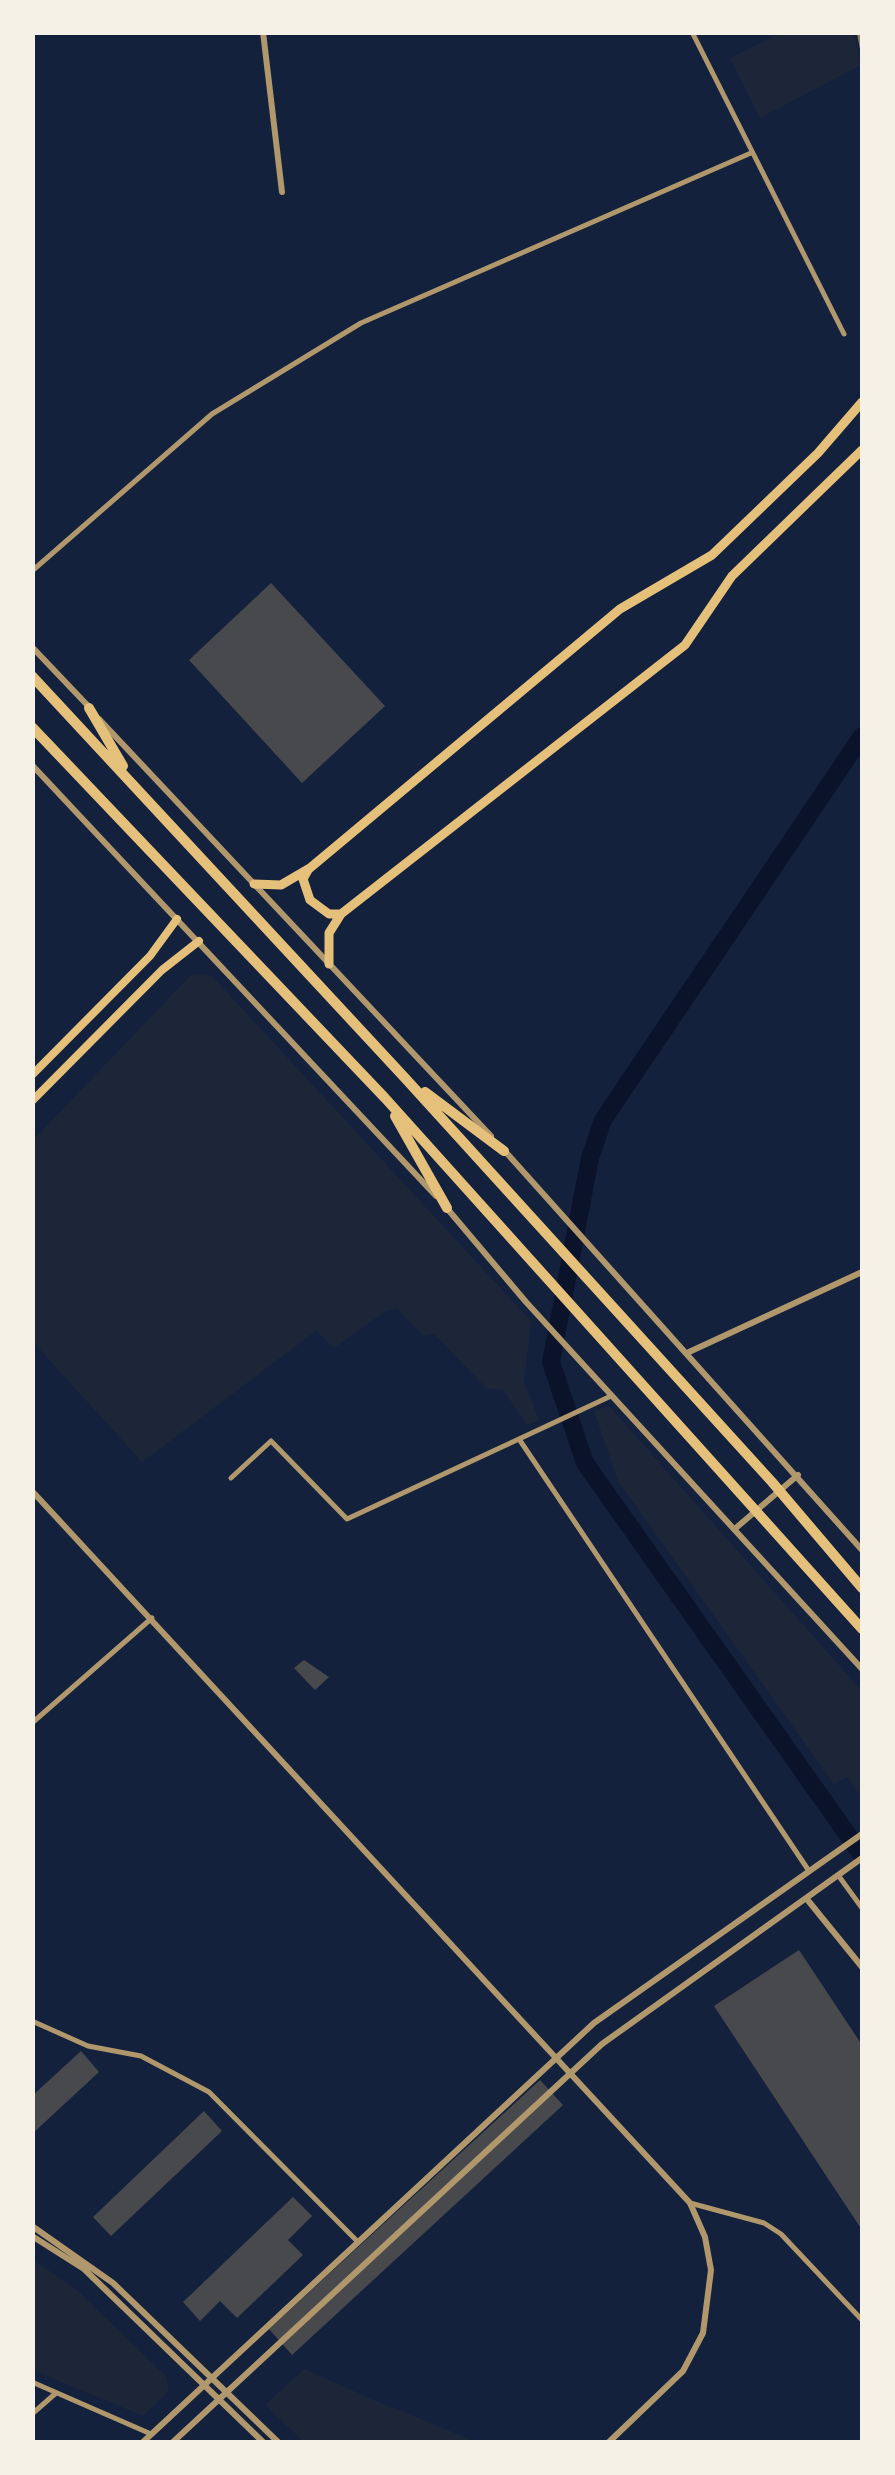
<!DOCTYPE html>
<style>
body{margin:0}
#map{position:relative;width:895px;height:2475px;overflow:hidden;background:#14213d;font-family:Raleway,sans-serif}
canvas{display:block}
.frame{position:absolute;inset:0;border:35px solid #f6f1e7;pointer-events:none}
</style>
<div id="map">
<canvas width="895" height="2475"></canvas>
<div class="frame"></div>
</div>
<script>
const context = document.querySelector('canvas').getContext('2d');
context.lineJoin = 'round';
function fill(path, color) {
  context.fillStyle = color;
  context.fill(path, 'evenodd');
}
function shape(rows) {
  const path = new Path2D();
  for (const r of rows) {
    path.moveTo(r[0], r[1]);
    for (let i = 2; i < r.length; i += 2) path.lineTo(r[i], r[i + 1]);
  }
  return path;
}
function trace(path, color, width, dash) {
  context.strokeStyle = color;
  context.lineWidth = width;
  context.lineCap = dash ? 'butt' : 'round';
  context.setLineDash(dash || []);
  context.stroke(path);
}
fill(shape([
 [781,33,854,33,861,65,760,118,730,58],
 [192,974,212,976,531,1321,524,1382,539,1420,527,1425,503,1390,486,1388,434,1334,424,1336,397,1309,386,1311,334,1348,316,1331,142,1462,33,1342,33,1140],
 [609,1406,862,1691,862,1798,847,1777,834,1784,618,1481,594,1411],
 [32,2259,77,2290,166,2376,169,2391,143,2416,33,2370],
 [304,2369,381,2403,477,2442,304,2442,265,2405]
]), '#1d2539');
trace(shape([
 [862,736,603,1120,590,1158,551,1362,585,1463,862,1855]
]), '#0b132b', 18);
fill(shape([
 [271,583,385,706,302,783,189,660],
 [304,1660,329,1677,315,1690,294,1668],
 [799,1950,862,2045,862,2230,714,2006],
 [81,2051,99,2072,32,2134,32,2096],
 [540,2080,563,2105,292,2355,269,2329],
 [204,2111,222,2131,111,2236,93,2217],
 [293,2197,312,2216,288,2240,303,2255,237,2318,220,2301,200,2321,183,2302]
]), '#48494c');
trace(shape([
 [692,32,844,334],
 [32,571,212,414,361,323,751,153],
 [611,1396,519,1439,809,1871],
 [231,1478,271,1441,347,1519,519,1439],
 [32,1723,152,1618],
 [838,1875,862,1908],
 [32,2021,88,2046,141,2056,209,2092,357,2241],
 [690,2203,764,2223,781,2234,862,2320],
 [32,2382,151,2434],
 [32,2414,56,2393]
]), '#b1986c', 5);
trace(shape([
 [263,32,282,192],
 [32,647,91,709],
 [99,719,491,1136],
 [32,765,436,1196],
 [503,1149,862,1550],
 [445,1206,526,1302,862,1669],
 [689,1352,862,1272],
 [32,1491,690,2203,705,2237,711,2270,703,2333,683,2371,609,2442],
 [737,1527,798,1475],
 [806,1898,862,1967],
 [32,2226,113,2283,278,2442],
 [32,2236,84,2269,263,2442],
 [143,2442,594,2023,862,1834],
 [173,2442,602,2044,862,1858]
]), '#b1986c', 6);
trace(shape([
 [32,1075,150,956,177,919],
 [32,1101,162,970,199,941]
]), '#e5c07b', 8);
trace(shape([
 [308,870,303,879,310,900,329,914,341,914],
 [254,884,281,885,310,868,620,609,712,555,818,453,862,402],
 [329,964,329,933,341,914,685,645,732,576,862,450]
]), '#e5c07b', 9);
trace(shape([
 [32,676,405,1078,772,1482,862,1588],
 [89,708,123,766],
 [32,727,385,1098,862,1629],
 [425,1092,504,1151],
 [395,1116,447,1208]
]), '#e5c07b', 10);
trace(shape([
 [858,32,862,53]
]), '#918062', 2.5);
</script>
